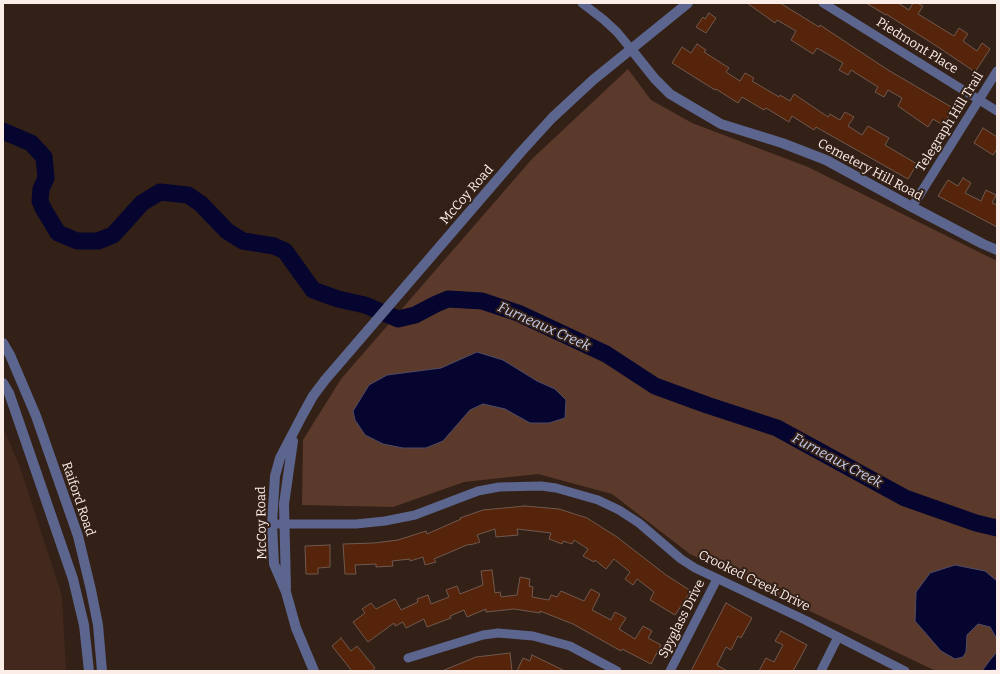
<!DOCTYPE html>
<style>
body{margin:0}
#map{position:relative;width:1000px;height:674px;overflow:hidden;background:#332017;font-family:Bitter,serif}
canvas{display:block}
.frame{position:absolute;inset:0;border:4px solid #fbede7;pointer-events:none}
</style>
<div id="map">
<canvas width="1000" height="674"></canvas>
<div class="frame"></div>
</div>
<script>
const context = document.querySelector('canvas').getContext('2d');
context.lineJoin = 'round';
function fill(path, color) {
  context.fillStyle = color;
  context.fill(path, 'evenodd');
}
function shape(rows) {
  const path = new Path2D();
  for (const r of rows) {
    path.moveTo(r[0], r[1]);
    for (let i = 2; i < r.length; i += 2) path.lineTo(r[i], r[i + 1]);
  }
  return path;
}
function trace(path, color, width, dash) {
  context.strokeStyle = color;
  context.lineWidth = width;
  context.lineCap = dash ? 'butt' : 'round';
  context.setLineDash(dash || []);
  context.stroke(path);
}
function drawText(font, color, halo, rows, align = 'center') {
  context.font = font + ' Bitter,serif';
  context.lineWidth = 4;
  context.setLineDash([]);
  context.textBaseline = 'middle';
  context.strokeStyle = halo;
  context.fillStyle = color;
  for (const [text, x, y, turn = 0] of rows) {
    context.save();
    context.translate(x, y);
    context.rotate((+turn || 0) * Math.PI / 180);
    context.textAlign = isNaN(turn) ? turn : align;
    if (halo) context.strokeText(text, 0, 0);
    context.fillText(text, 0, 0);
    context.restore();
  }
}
fill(shape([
 [3,428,19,464,62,596,66,671,3,671]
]), '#42281d');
fill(shape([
 [628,69,651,100,692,123,808,167,997,261,997,671,936,671,690,554,612,494,538,474,464,482,393,507,302,505,303,440,341,379,532,159]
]), '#5c3a2b');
const water = shape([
 [477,352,503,360,537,381,555,389,566,400,565,418,549,423,530,423,505,409,483,404,470,410,443,441,426,448,403,448,383,444,365,435,355,420,353,411,369,385,387,375,441,368,477,352],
 [955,565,985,571,997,581,997,639,990,627,978,624,967,635,966,652,963,657,955,659,941,651,915,621,916,592,930,573,955,565],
 [997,652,997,670,982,671,990,660,997,652]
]);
fill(water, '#05052f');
trace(water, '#4f4b66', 1);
trace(shape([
 [3,131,31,143,44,157,46,178,41,189,40,201,43,208,58,233,77,241,98,241,113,235,142,203,160,192,188,195,201,204,227,231,243,241,274,246,285,251,313,290,338,299,365,305,398,319,415,315,436,304,448,299,482,301,518,313,606,354,655,386,707,405,777,428,905,498,976,523,997,528]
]), '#05052f', 17);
const building = shape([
 [747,3,780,3,819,27,820,25,888,70,953,108,943,125,933,119,928,127,898,106,902,98,888,90,884,97,875,92,878,87,851,70,848,75,839,70,843,63,817,48,813,54,791,40,796,31,777,20,775,23,747,3],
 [866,3,898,3,909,10,913,3,917,3,923,6,918,14,954,36,959,28,968,34,963,41,977,51,982,43,990,49,975,72,935,45,886,14,886,15,866,3],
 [709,13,716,18,706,33,696,27,703,17,705,19,709,13],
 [697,44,706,50,704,52,729,68,726,72,740,81,745,73,754,78,752,81,779,97,780,95,790,101,794,94,828,117,830,114,840,120,845,112,854,117,848,126,862,135,868,126,880,133,889,138,885,145,917,164,908,179,816,127,814,130,792,116,789,122,766,108,764,110,742,97,738,103,716,89,715,90,672,63,682,47,691,53,697,44],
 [983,128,997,137,997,149,993,155,974,143,983,128],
 [963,178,971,183,965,193,981,201,986,190,996,195,992,203,997,205,997,227,938,196,948,180,958,186,963,178],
 [525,506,559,509,587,518,617,537,666,575,691,591,675,615,650,600,654,592,637,579,633,585,625,579,630,572,614,559,606,569,595,560,594,562,583,556,588,549,574,540,572,544,563,541,562,544,549,539,551,533,517,529,518,535,496,537,495,529,477,535,480,542,470,545,469,544,434,559,436,562,425,565,423,557,410,561,410,559,392,561,393,566,376,567,376,564,355,565,356,574,345,574,343,544,374,543,398,540,426,531,427,534,461,519,460,518,483,510,525,506],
 [330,545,330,567,318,568,318,574,306,574,305,546,330,545],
 [492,570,495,593,500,592,501,597,517,595,520,577,530,579,529,586,533,587,532,597,549,600,551,595,557,597,561,591,584,601,591,589,600,594,592,610,611,620,615,612,626,618,619,629,635,639,643,626,652,631,648,638,661,645,651,664,622,649,621,651,573,624,540,611,540,613,514,609,486,612,486,609,467,617,464,610,450,616,451,618,427,627,424,619,406,628,403,622,395,626,394,623,368,642,353,622,365,613,362,609,371,603,376,609,395,599,401,610,418,602,417,599,428,595,431,604,449,597,446,590,457,586,460,594,483,585,481,571,492,570],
 [726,603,752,618,741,638,738,636,731,650,726,647,717,665,727,671,691,671,726,603],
 [781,631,807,645,798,662,793,671,759,671,766,658,774,662,783,645,775,641,781,631],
 [341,638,351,651,357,646,375,668,371,671,352,671,332,646,341,638],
 [510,653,512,671,442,671,476,657,510,653],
 [532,655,565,671,517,671,523,658,530,661,532,655]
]);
fill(building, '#56240a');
trace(building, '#70594f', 1);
trace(shape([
 [582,3,604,20,617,32,631,49],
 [823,3,997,111],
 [912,207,997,71],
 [272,524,356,524,385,521,415,515,478,491,499,487,541,486,556,488,598,500,619,510,639,523,681,559,695,568,805,620,905,671],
 [408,658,483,635,498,633,533,636,570,646,617,671],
 [670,671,717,579],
 [821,671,838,637]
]), '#5b658d', 9);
trace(shape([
 [631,49,655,79,670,94,721,124,782,143,826,160,912,207,983,244,997,250],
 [3,343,10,355,36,416,78,536,91,590,98,625,102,671],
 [3,383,9,393,29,451,73,579,84,625,89,671],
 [286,588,284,504,293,441],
 [314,671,296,628,286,592,274,564,272,524,275,476,280,458,303,414,313,396,325,380,521,152,552,118,593,80,688,3]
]), '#5b658d', 10);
drawText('13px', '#fbede7', '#332017', [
 ["Piedmont Place",917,46,32],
 ["Telegraph Hill Trail",950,122,-58],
 ["Cemetery Hill Road",870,170,28],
 ["McCoy Road",467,195,-49],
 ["Raiford Road",78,499,71],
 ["McCoy Road",262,523,-91],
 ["Crooked Creek Drive",754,581,26],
 ["Spyglass Drive",682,619,-63]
]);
drawText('italic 14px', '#c9d2f2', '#332017', [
 ["Furneaux Creek",544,327,24],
 ["Furneaux Creek",837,461,28]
]);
</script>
